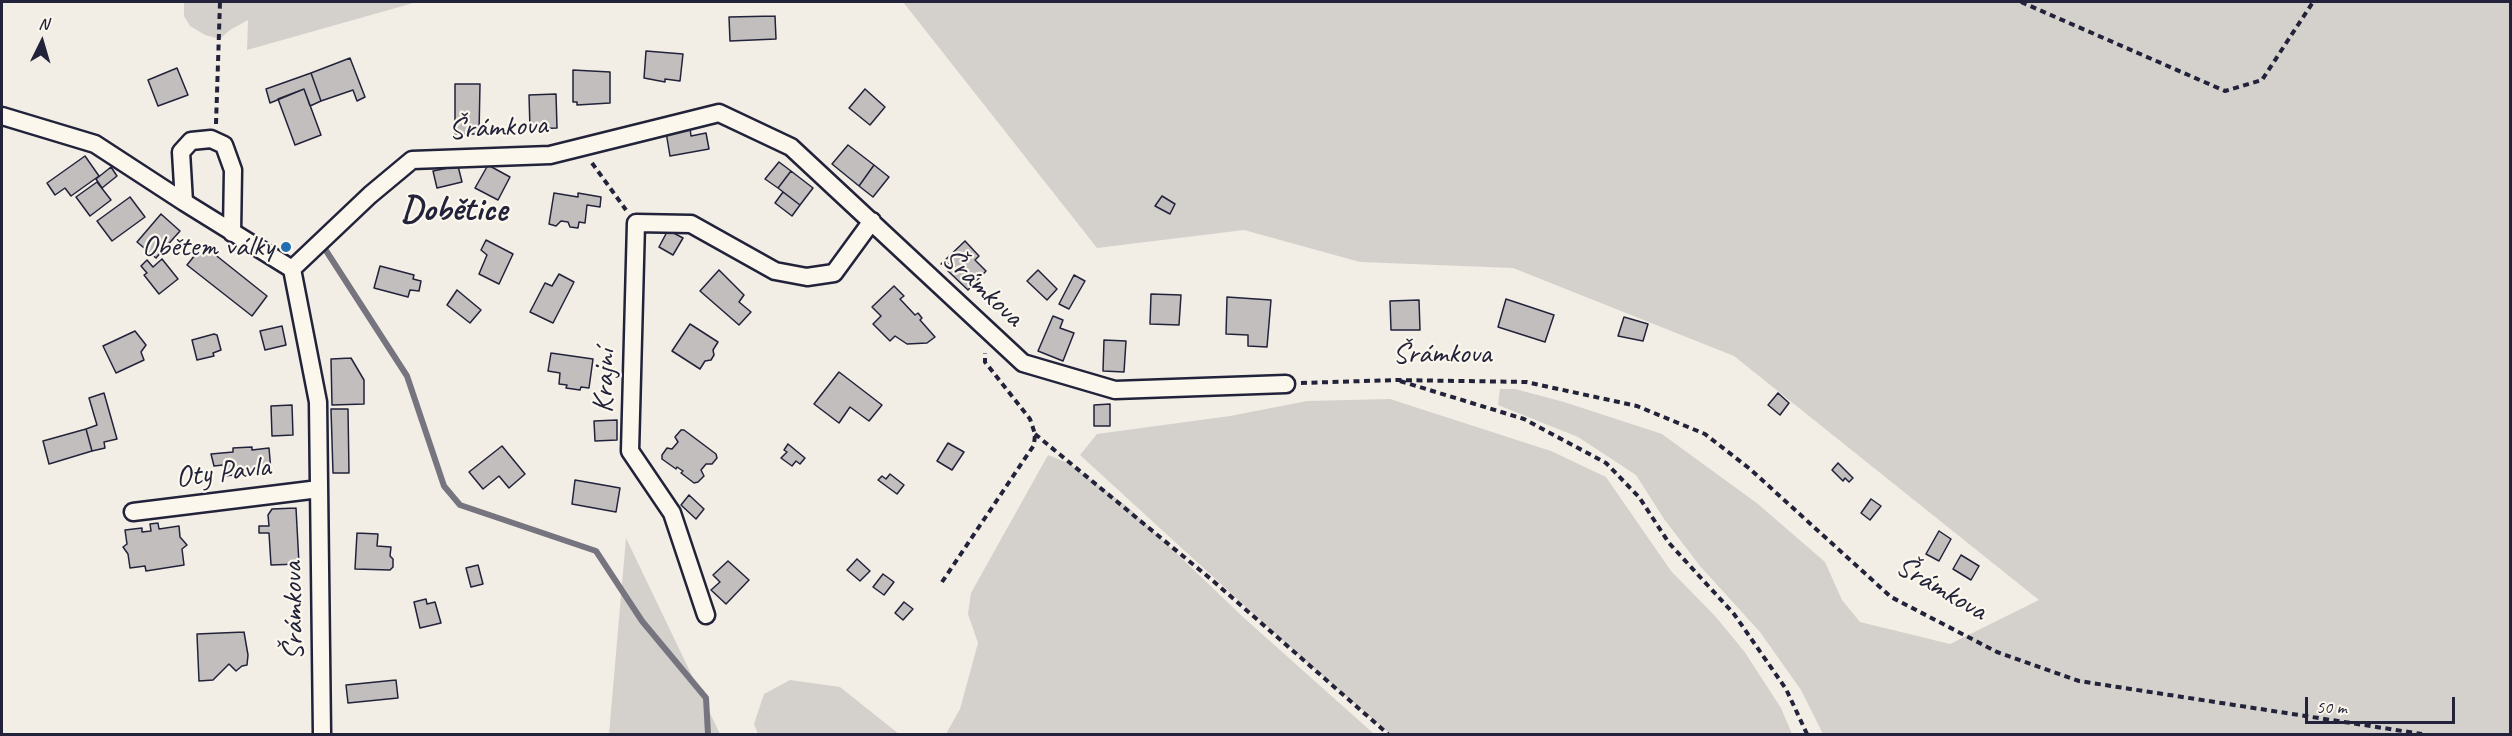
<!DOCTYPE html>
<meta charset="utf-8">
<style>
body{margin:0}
#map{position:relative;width:2512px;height:736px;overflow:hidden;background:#f2eee5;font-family:Caveat,sans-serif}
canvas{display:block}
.frame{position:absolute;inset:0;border:3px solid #22223b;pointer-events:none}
.north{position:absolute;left:12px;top:12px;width:60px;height:60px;-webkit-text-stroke:4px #fbf7ec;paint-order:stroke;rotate:5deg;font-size:16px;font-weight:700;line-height:24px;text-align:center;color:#22223b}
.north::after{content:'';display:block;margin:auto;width:21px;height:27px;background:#22223b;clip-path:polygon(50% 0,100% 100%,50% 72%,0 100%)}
.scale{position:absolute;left:2305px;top:697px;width:150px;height:27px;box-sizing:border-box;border:3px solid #22223b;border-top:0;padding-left:8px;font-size:18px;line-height:21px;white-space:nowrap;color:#22223b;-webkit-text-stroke:4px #fbf7ec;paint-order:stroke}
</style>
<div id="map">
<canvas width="2512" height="736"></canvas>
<div class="frame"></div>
<div class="north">N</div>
<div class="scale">50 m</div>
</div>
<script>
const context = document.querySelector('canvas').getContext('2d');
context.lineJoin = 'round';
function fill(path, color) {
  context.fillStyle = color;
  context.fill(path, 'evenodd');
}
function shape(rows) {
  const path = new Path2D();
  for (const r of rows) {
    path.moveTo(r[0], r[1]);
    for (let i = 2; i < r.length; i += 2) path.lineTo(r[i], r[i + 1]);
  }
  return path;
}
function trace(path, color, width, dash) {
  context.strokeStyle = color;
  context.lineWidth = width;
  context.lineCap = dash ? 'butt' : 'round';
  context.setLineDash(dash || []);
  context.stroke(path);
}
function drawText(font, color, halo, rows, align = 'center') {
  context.font = font + ' Caveat,sans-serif';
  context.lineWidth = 4.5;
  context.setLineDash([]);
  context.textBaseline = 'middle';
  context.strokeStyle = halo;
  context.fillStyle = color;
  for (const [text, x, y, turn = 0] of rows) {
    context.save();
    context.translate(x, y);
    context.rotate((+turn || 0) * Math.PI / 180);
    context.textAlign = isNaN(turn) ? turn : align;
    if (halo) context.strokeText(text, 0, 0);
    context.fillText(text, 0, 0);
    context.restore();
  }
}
fill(shape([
 [184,2,417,2,247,50,248,20,230,30,220,39,205,35,190,26,184,16],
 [903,2,2510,2,2510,734,1823,734,1801,690,1760,632,1700,566,1664,519,1636,475,1578,437,1498,405,1500,389,1515,389,1564,402,1662,434,1758,504,1825,562,1842,600,1860,622,1950,644,2039,600,1734,356,1513,268,1360,262,1244,230,1097,248],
 [1390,399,1551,451,1606,477,1671,571,1715,616,1744,651,1781,708,1792,734,1390,734,1305,661,1080,455,1097,434,1230,416,1307,401],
 [1048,455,1068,463,1128,507,1243,617,1374,734,946,734,960,709,978,643,968,614,971,593],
 [626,538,720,734,609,734],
 [790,680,840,687,899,734,758,734,754,724,764,694]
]), '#d4d1cc');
trace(shape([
 [325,249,407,376,444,486,460,505,596,551,642,621,706,698,708,734]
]), '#76747f', 6);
const building = shape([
 [775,16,776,39,730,41,729,17,775,16],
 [646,51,683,54,680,81,665,79,665,82,644,78,646,51],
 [350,58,365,97,357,101,353,90,321,101,311,73,350,58],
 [177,68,188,95,158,106,148,80,177,68],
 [573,70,610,72,610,103,577,105,577,102,573,102,573,70],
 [311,73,321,101,310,106,304,89,270,103,266,89,311,73],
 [455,84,480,84,479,134,455,134,455,84],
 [304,89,321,135,295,145,278,99,304,89],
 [865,89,885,107,870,125,849,108,865,89],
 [556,94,557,128,530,129,529,95,556,94],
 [690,128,691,136,706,133,709,149,670,156,666,132,690,128],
 [848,145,874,165,859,186,832,164,848,145],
 [85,156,99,176,71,196,65,188,55,195,47,183,85,156],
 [779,162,791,171,778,188,765,179,779,162],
 [488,165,510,177,498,200,475,188,488,165],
 [874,165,889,177,873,197,859,186,874,165],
 [458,166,462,182,437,188,433,171,458,166],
 [111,167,117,176,102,188,96,179,111,167],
 [791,171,813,188,800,205,778,188,791,171],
 [97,182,111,200,90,216,76,197,97,182],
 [783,192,800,205,792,216,775,203,783,192],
 [554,193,578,197,578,193,601,197,600,207,587,205,585,223,579,222,578,228,570,227,568,222,561,221,556,226,549,224,554,193],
 [1162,196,1175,204,1170,214,1155,206,1162,196],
 [130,197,145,217,112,241,97,221,130,197],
 [161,214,180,231,156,258,137,242,161,214],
 [668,230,683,238,673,255,659,247,668,230],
 [486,240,513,254,499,284,479,274,487,255,481,250,486,240],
 [965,241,979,256,975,260,986,271,968,290,948,271,952,267,946,262,941,264,965,241],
 [203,245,267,296,252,316,187,265,203,245],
 [162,259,178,279,159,294,144,275,147,273,141,266,147,260,153,267,162,259],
 [380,266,414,275,413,279,421,281,419,291,410,290,408,297,374,288,380,266],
 [719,270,744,295,739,302,751,312,739,325,700,291,719,270],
 [1038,270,1057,289,1047,300,1027,281,1038,270],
 [559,274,574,282,553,323,530,312,545,283,552,286,559,274],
 [1074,275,1085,281,1069,309,1059,304,1074,275],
 [894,286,904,296,900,299,915,315,918,313,922,318,920,320,935,337,927,343,907,344,895,336,890,341,873,324,881,316,872,307,894,286],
 [457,290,481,310,470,323,447,305,457,290],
 [1151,294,1181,295,1179,325,1150,324,1151,294],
 [1227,297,1271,300,1267,347,1248,346,1248,335,1226,334,1227,297],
 [1506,299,1554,315,1545,342,1498,327,1506,299],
 [1419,300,1420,330,1391,330,1390,301,1419,300],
 [1053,316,1063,320,1060,328,1074,333,1063,361,1038,351,1053,316],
 [1624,317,1648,324,1643,341,1618,336,1624,317],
 [690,324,718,342,713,350,714,355,711,360,705,361,700,369,672,351,690,324],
 [282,326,286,345,265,350,260,331,282,326],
 [135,331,146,345,141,352,144,360,116,373,103,346,135,331],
 [214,334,217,335,221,350,213,353,214,356,197,360,192,340,214,334],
 [1104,340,1126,341,1124,372,1103,371,1104,340],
 [551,353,593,359,589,388,581,387,580,390,566,388,567,385,559,384,560,373,548,371,551,353],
 [351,358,364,380,364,404,332,405,331,359,351,358],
 [839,372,882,405,869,421,850,407,839,423,814,404,839,372],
 [104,393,117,439,104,442,105,448,92,451,86,429,97,425,89,398,104,393],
 [1778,393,1789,403,1780,415,1768,405,1778,393],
 [1110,404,1110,426,1094,426,1094,405,1110,404],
 [292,405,293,435,272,436,271,406,292,405],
 [331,409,348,409,349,473,333,473,331,409],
 [617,420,617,440,595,441,594,421,617,420],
 [86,429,92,451,49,464,43,441,86,429],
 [681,430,684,430,716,454,717,458,712,464,706,464,701,470,704,476,698,482,694,483,681,473,683,471,677,467,676,469,662,459,662,455,667,448,672,449,678,442,675,437,681,430],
 [948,443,964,452,952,470,937,461,948,443],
 [788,444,805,458,800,464,796,461,792,466,781,458,787,452,784,450,788,444],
 [502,446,525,474,509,488,499,476,483,489,469,472,502,446],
 [252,447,252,450,269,448,271,471,224,476,223,465,214,466,211,454,233,452,233,448,252,447],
 [1838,463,1853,478,1849,482,1845,478,1843,481,1832,470,1838,463],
 [890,474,904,485,897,494,878,480,882,476,886,479,890,474],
 [575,480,620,488,616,512,572,504,575,480],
 [689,495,704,509,696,519,681,505,689,495],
 [1871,499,1881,506,1870,520,1861,513,1871,499],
 [296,508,299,564,271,565,269,533,259,533,259,526,269,526,268,515,272,509,296,508],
 [158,523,159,529,179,526,180,537,187,545,182,549,184,565,146,571,145,566,130,568,128,554,123,547,127,544,125,530,142,528,142,532,151,531,150,524,158,523],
 [1939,531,1951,539,1939,561,1926,554,1939,531],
 [357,533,378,534,377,546,391,547,390,556,393,559,393,567,390,570,355,569,357,533],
 [1961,555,1979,566,1971,580,1953,569,1961,555],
 [857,559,870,571,860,581,847,570,857,559],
 [728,561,749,580,726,604,711,590,720,582,713,575,728,561],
 [478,565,483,584,471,587,466,568,478,565],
 [883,574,894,582,884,595,873,587,883,574],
 [426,599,427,604,435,602,441,623,420,628,414,602,426,599],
 [904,602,913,609,903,620,895,613,904,602],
 [244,632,248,655,247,665,242,666,236,671,229,664,213,680,199,681,197,634,244,632],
 [396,680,398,698,348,703,346,685,396,680]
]);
fill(building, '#c2bebe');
trace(building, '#22223b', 1.5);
const street = shape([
 [2,116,95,144,184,202,292,269],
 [184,202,181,152,191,141,211,139,224,145,233,170,232,233],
 [292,269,370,195,412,160,550,155,719,113,791,147,1023,363,1115,390,1286,384],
 [292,269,318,402,322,734],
 [133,512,319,489],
 [706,615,672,513,630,451,636,223,691,224,775,271,807,277,834,273,872,221]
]);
trace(street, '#22223b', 21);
trace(shape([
 [2021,2,2225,91,2262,80,2313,2],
 [216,124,220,2],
 [592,163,626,210],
 [1400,381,1524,419,1606,463,1639,497,1669,543,1734,614,1786,689,1807,734],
 [1301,383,1397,380,1526,382,1637,406,1705,434,1750,469,1891,597,1997,652,2079,681,2422,734],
 [1035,434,1212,580,1388,734],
 [942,582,1034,445,1035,434,1030,419,985,362,985,353]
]), '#22223b', 4, [6, 4.5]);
trace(street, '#fbf7ec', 16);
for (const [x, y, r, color] of [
 [286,247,6,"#1f6fb2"]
]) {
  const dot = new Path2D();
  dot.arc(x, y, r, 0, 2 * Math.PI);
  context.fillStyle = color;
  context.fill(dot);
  trace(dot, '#fbf7ec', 2);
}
drawText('30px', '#22223b', '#fbf7ec', [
 ["Šrámkova",498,128,-3],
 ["Šrámkova",982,288,43],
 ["Šrámkova",1442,354],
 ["Krajní",605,381,-88],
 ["Oty Pavla",223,473,-7],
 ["Šrámkova",1941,589,30],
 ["Šrámkova",294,611,-91]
]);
drawText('30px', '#22223b', '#fbf7ec', [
 ["Obětem války",274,247]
], 'right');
drawText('bold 36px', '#22223b', '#fbf7ec', [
 ["Dobětice",454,211]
]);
</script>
